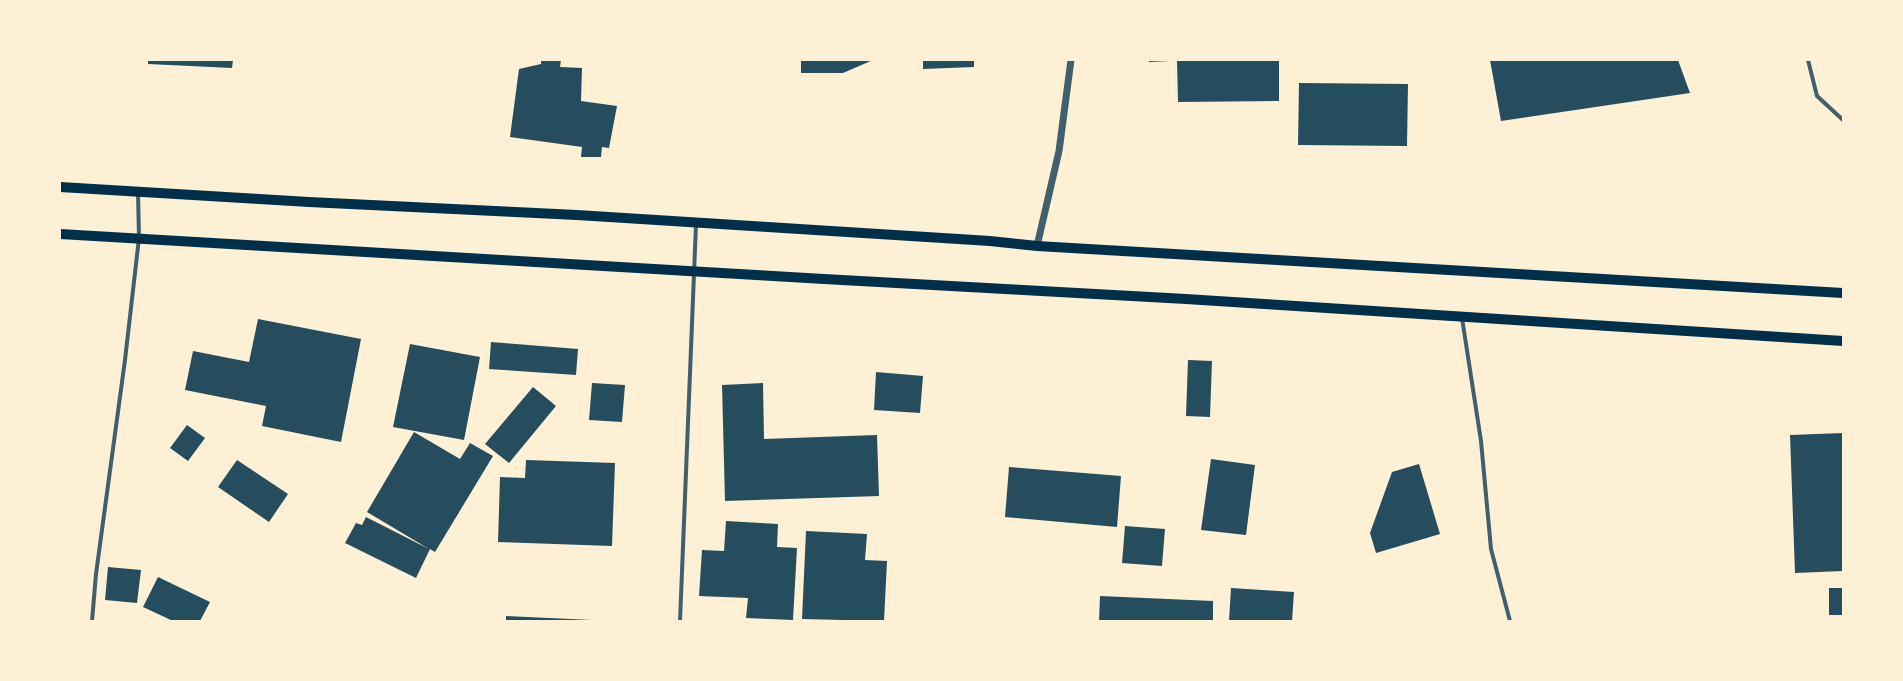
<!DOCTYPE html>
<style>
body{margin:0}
#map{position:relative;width:1903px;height:681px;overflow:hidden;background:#fdf0d5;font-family:"Fira Sans Condensed",sans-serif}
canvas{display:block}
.frame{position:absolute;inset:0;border:61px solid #fdf0d5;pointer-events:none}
</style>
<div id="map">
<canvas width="1903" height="681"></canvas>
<div class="frame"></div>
</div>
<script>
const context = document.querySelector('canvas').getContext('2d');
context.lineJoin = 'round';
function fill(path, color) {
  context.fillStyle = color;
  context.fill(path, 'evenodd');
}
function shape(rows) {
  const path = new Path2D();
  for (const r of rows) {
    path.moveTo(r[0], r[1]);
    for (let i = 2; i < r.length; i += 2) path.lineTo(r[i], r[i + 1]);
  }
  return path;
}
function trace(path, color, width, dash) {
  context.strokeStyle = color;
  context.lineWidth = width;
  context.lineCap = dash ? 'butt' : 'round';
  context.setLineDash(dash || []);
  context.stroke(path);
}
fill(shape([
 [148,60,233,60,232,68,148,64],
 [541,60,561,60,560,67,582,68,581,101,617,106,609,148,602,147,601,157,581,157,582,147,510,137,519,69,541,64],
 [801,60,873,60,843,73,801,73],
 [923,60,974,60,974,67,923,69],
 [1149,60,1170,60,1171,61,1149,62],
 [1177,60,1279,60,1279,101,1178,102],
 [1490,60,1678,60,1690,93,1501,121],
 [1299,83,1408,84,1407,146,1298,145],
 [258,319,361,339,341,442,262,426,266,406,185,390,193,351,249,362],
 [491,342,578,349,576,375,489,369],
 [410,344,480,357,464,440,393,427],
 [1188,360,1212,361,1210,417,1186,416],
 [876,372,923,376,920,413,874,410],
 [592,383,625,385,622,422,589,420],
 [763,383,764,439,877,435,879,496,725,501,722,385],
 [533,387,556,406,509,463,485,444],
 [187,425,205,438,188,461,170,448],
 [414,432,460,459,470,443,493,456,435,552,430,549,416,578,345,543,356,523,362,525,366,517,429,549,367,512],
 [1843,433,1843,571,1795,573,1790,435],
 [1211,459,1255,465,1246,535,1201,530],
 [237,460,288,494,269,522,218,487],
 [526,460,615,463,612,546,498,542,500,477,525,478],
 [1419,464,1440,534,1376,553,1370,533,1392,472],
 [1009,467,1121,476,1117,527,1005,517],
 [726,521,778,524,777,547,797,548,793,620,746,618,748,598,699,596,702,550,724,551],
 [1125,526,1165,529,1162,566,1122,563],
 [806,531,867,534,865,560,887,561,884,621,802,619],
 [108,567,141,570,137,603,105,600],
 [158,577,210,602,200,621,173,621,143,607],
 [1231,588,1294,592,1292,621,1229,621],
 [1829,588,1843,588,1843,615,1829,615],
 [1100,596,1213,601,1213,621,1099,621],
 [506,616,592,620,592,621,506,621]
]), '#264d5e');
trace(shape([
 [1808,60,1817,96,1843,120],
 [1462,318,1481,441,1491,549,1510,621],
 [92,621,96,574,125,360,139,238,138,192],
 [680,621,696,224]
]), '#3f606c', 4);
trace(shape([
 [1037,246,1059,151,1071,60]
]), '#3f606c', 7);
trace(shape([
 [60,187,309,202,577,215,990,241,1037,246,1843,293],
 [60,234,824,279,1186,299,1843,341]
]), '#003049', 10);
</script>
